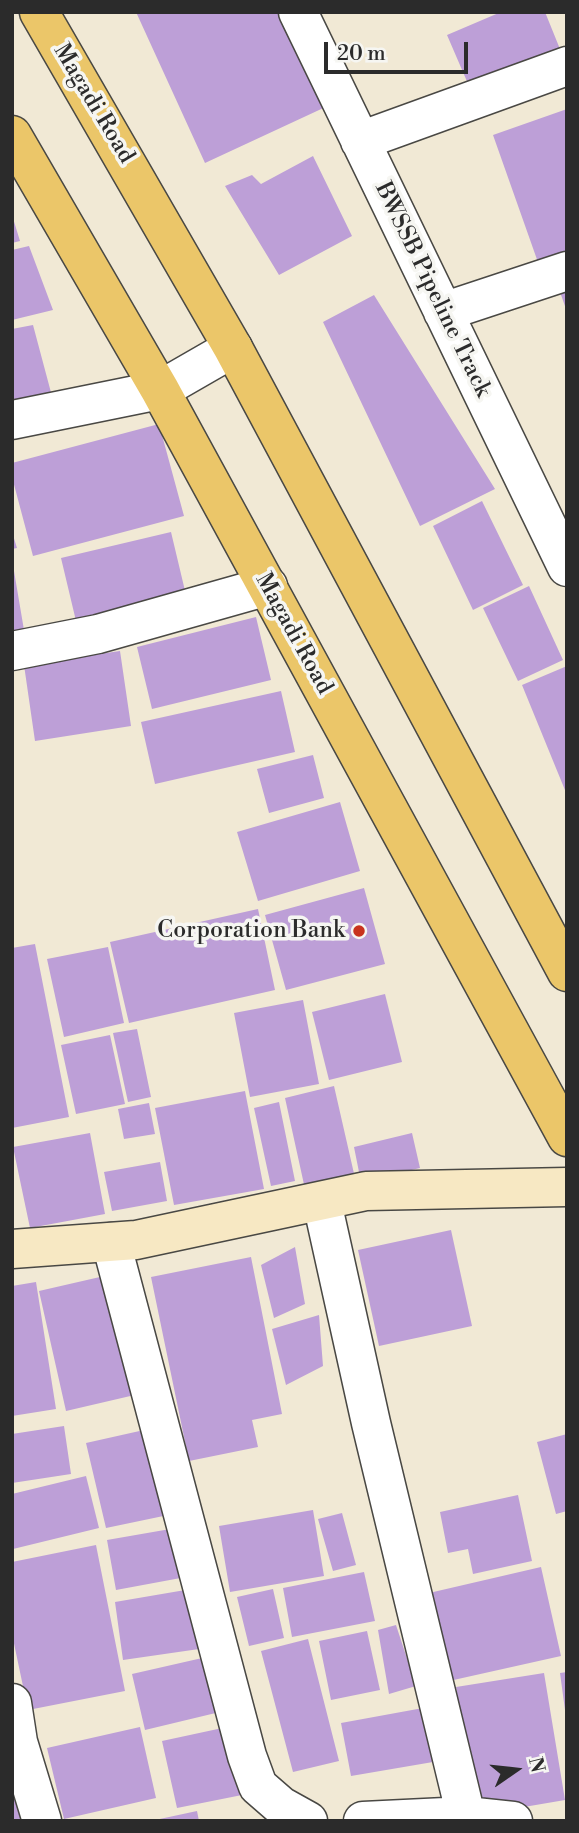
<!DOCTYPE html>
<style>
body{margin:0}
#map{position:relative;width:579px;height:1833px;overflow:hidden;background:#f1e9d5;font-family:"Libre Bodoni",serif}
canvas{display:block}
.frame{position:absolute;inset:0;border:14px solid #2b2b2b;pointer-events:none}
.north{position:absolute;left:481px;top:1735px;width:70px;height:70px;-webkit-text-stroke:5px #f6f6f2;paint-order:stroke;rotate:76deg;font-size:19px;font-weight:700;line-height:28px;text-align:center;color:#2b2b2b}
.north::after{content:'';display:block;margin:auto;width:24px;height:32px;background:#2b2b2b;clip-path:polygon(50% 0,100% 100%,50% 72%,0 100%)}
.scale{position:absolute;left:324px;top:42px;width:144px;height:32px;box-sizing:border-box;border:4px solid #2b2b2b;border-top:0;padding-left:9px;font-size:21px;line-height:24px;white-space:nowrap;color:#2b2b2b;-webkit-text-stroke:5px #f6f6f2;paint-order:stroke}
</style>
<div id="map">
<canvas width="579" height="1833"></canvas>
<div class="frame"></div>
<div class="north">N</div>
<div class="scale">20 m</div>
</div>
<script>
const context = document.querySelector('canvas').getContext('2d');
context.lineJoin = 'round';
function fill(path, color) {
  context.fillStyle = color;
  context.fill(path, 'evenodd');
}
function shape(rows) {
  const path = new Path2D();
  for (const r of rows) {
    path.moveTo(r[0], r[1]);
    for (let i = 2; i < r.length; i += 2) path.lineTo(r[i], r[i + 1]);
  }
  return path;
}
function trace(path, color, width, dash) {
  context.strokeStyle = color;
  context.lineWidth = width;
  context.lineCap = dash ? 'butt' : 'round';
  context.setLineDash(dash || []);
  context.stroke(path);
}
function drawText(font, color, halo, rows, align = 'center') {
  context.font = font + ' "Libre Bodoni",serif';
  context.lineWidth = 7;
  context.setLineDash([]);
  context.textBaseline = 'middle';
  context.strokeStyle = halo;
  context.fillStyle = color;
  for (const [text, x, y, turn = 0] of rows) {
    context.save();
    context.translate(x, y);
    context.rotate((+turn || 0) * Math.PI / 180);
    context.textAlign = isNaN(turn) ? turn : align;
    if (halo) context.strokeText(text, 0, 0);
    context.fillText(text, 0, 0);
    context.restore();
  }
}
fill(shape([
 [136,12,279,12,332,104,205,163],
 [501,12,545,12,562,54,472,93,447,35],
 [567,109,567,258,540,268,493,135],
 [313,156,352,236,279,275,225,186,252,175,261,184],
 [12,215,20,241,12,243],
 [29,246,53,310,12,320,12,250],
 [567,290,567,309,566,309,560,292],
 [374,295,495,489,420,526,323,322],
 [33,325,53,400,12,409,12,329],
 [159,424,184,516,33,556,12,477,12,463],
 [482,501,523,585,473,610,433,526],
 [12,532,17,548,12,549],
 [171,532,186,595,76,621,61,558],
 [14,571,25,636,12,638,12,572],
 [529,586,563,660,518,681,483,608],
 [256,617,271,680,152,709,137,647],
 [120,651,131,726,35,741,24,665],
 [567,666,567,795,522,685],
 [281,691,295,752,155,784,141,722],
 [313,755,324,798,269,813,257,769],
 [340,802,360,871,258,901,237,832],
 [364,888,385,964,286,990,265,915],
 [258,909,275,990,129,1023,110,942],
 [35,944,69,1117,12,1128,12,948],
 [108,947,124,1023,64,1037,47,959],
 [385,994,402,1062,329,1080,312,1012],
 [303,1000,319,1084,250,1097,234,1013],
 [137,1029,151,1097,128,1102,113,1033],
 [110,1035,125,1104,76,1114,61,1045],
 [334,1086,355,1178,305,1189,285,1098],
 [245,1091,264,1189,174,1205,155,1108],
 [279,1102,295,1181,271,1186,254,1108],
 [149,1103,155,1134,124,1139,118,1109],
 [90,1133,105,1214,30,1228,13,1147],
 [412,1133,420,1168,361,1182,354,1147],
 [160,1162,167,1201,112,1211,104,1172],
 [451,1230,472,1326,379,1346,358,1250],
 [295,1247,305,1304,274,1318,261,1265],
 [251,1257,282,1414,252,1420,258,1447,189,1461,151,1277],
 [113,1274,139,1394,66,1411,39,1291],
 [36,1282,56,1409,12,1416,12,1286],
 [319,1315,323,1366,286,1385,272,1329],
 [64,1426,71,1474,12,1483,12,1434],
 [153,1428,173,1514,106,1528,86,1443],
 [567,1434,567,1511,556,1514,537,1442],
 [86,1476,99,1528,13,1549,12,1494],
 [518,1495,532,1561,473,1574,468,1549,448,1553,440,1512],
 [313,1510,324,1576,230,1592,219,1526],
 [342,1513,356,1565,333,1571,318,1519],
 [176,1528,186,1577,116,1590,107,1540],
 [96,1545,125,1691,28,1710,12,1634,12,1562],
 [541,1567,561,1656,449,1681,429,1593],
 [364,1572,375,1621,292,1637,283,1588],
 [197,1588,206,1648,123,1660,115,1602],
 [273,1589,284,1638,249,1646,237,1597],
 [396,1625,416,1686,389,1694,378,1630],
 [367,1631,380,1690,331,1700,319,1641],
 [308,1639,339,1761,293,1772,261,1651],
 [211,1656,224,1711,145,1730,132,1674],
 [567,1672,567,1710,565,1710,560,1673],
 [544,1673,565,1800,477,1815,456,1687],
 [423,1708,433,1762,351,1776,341,1723],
 [140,1727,156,1798,64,1819,47,1748],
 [227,1727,242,1795,177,1808,162,1741],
 [20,1793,26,1821,12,1821,12,1795],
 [197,1811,199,1821,155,1821,155,1820]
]), '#bd9fd7');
const street = shape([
 [298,12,567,567],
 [360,141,567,66],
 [443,312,567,271],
 [12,420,160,390,233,348],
 [12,651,98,634,268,586],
 [322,1202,371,1423,466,1816],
 [111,1242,247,1756,258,1786,281,1806,308,1821],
 [12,1703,18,1742,42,1821],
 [363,1821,466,1816,513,1821]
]);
const secondary = shape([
 [12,1249,136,1240,366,1191,567,1187]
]);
const primary = shape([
 [39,12,233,348,567,972],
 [12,135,160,390,567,1137]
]);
trace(street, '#494844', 41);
trace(secondary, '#494844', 41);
trace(primary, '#494844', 41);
trace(street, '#fff', 38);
trace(secondary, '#f7e8c3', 38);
trace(primary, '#ebc669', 38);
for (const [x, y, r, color] of [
 [359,931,7,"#c8321e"]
]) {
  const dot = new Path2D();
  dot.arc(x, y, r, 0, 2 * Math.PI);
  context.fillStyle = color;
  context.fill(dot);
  trace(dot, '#f6f6f2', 2.5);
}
drawText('23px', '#2b2b2b', '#f6f6f2', [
 ["Magadi Road",93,104,59],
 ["BWSSB Pipeline Track",432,290,64],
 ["Magadi Road",293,634,61]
]);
drawText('23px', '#2b2b2b', '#f6f6f2', [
 ["Corporation Bank",345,931]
], 'right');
</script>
